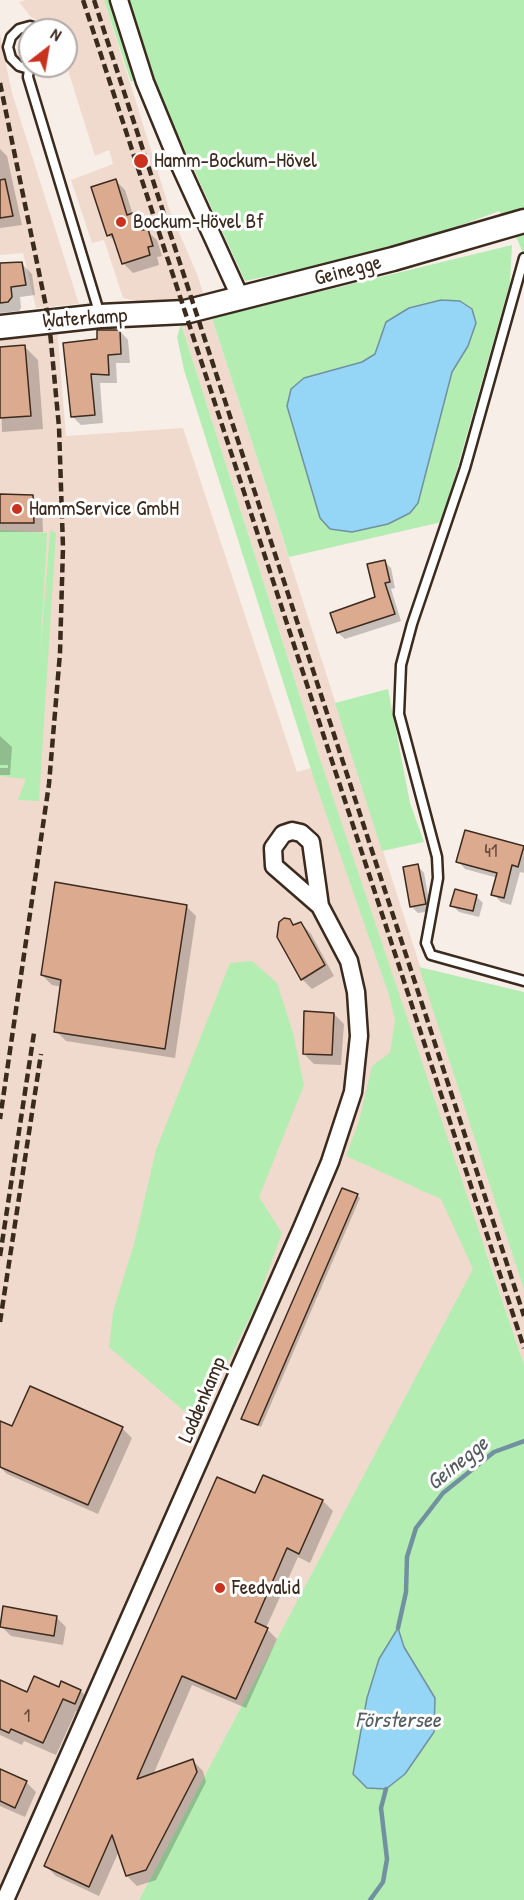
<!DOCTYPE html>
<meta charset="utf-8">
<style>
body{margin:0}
#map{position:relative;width:524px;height:1900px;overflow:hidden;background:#f8eee8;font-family:"Patrick Hand",sans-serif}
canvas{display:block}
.north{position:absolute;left:18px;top:18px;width:60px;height:60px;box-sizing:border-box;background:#fff;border:2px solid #b1aaa5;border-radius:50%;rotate:31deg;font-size:16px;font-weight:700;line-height:24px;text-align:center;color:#3b2a1e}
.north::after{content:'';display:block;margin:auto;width:21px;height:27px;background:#c8321e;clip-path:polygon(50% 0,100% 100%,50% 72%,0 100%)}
</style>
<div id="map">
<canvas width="524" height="1900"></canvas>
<div class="north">N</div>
</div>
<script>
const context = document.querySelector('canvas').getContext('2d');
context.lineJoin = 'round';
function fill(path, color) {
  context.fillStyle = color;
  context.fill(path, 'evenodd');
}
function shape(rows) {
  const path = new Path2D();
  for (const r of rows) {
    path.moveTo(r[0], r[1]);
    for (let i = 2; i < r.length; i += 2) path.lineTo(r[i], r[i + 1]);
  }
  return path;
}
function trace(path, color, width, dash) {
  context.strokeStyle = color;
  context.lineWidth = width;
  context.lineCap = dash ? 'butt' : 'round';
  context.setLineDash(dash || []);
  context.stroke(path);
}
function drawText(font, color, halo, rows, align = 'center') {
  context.font = font + ' "Patrick Hand",sans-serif';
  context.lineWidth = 6;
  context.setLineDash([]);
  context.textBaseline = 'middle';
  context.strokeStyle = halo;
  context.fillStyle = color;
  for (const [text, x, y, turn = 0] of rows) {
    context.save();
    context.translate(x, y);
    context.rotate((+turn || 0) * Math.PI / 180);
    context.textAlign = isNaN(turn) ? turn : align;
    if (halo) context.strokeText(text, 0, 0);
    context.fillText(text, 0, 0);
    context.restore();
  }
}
fill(shape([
 [26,0,104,0,171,214,197,274,203,293,201,297,146,303,123,298,104,240,92,243,71,180,113,164,109,150,95,156,66,64,66,30,54,30,31,17,19,2],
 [0,35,12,93,79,304,36,308,23,253,0,255],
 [212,318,524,1290,524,1365,485,1248,139,1900,0,1900,0,335,57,326,66,436,183,428,297,772,322,765,181,324]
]), '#f0dacd');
fill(shape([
 [104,0,113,0,137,78,131,82],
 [126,0,524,0,524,256,518,241,499,211,394,250,245,281,151,76],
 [512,245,510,283,442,522,289,557,212,318],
 [181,324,322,765,524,1365,524,1900,139,1900,473,1269,441,1199,346,1156,359,1121,372,1066,390,1053,395,1020,389,995,314,779,184,370,177,337],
 [0,530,47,533,40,660,50,530,56,533,39,801,18,800,26,779,0,776],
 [388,689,410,803,424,842,382,851,335,703],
 [252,961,277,983,293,1033,304,1085,259,1197,282,1233,256,1305,202,1415,190,1416,109,1347,113,1312,134,1244,156,1150,230,963],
 [419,967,524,992,524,1290]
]), '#b3edb2');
const water = shape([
 [441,300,460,301,472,309,476,323,468,346,452,372,418,503,410,513,388,524,352,532,330,529,320,518,287,406,291,389,304,378,362,362,375,354,386,322,409,308,441,300],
 [398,1628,404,1647,435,1698,434,1732,405,1774,386,1789,367,1788,353,1774,367,1698,379,1659,398,1628]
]);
fill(water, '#95d5f6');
trace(water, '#7191a0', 1.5);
fill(shape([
 [0,149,7,156,22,225,0,228],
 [115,180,125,190,133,215,136,214,146,224,148,232,157,240,162,256,157,257,159,265,133,273,123,263,117,243,108,235],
 [22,264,32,274,35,295,20,297,21,308,19,311,0,313,0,266],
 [120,331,128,340,130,363,116,363,117,383,100,383,103,423,81,425,72,416,98,341],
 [25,347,38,360,43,429,2,432,0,349],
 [0,496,32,496,42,506,43,532,0,532],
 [385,562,391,568,395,588,391,589,401,621,345,639,338,633,376,598],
 [0,736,12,747,10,775,0,775,0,768,8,768,8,765,0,765],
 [466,832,524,848,524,873,520,872,511,905,501,902,493,894,498,878,465,869,458,861],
 [418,866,424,873,431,911,418,913,412,907],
 [476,896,483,903,479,917,459,912,452,905],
 [186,906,196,916,175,1058,66,1041,56,1031,62,987,52,985,42,975],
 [289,921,295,926,301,923,311,934,334,976,312,989,302,979],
 [334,1014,344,1024,341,1065,314,1064,304,1054],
 [357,1195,360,1198,261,1427,246,1421,243,1419],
 [0,1422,13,1428,122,1428,132,1438,98,1514,7,1474,0,1467],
 [264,1477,323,1501,333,1511,310,1563,298,1557,266,1628,277,1639,246,1708,192,1685,153,1775,193,1761,203,1771,206,1782,156,1880,137,1886,127,1876,119,1851,99,1896,56,1876,46,1866],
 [56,1617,66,1627,63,1645,11,1636,1,1626],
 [0,1681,28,1694,59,1689,62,1683,81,1691,94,1705,88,1716,76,1711,56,1755,24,1741,22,1745,0,1735],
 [0,1771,26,1782,36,1792,25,1817,0,1806]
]), '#0003');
trace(shape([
 [398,1628,406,1592,407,1557,416,1528,443,1493,494,1452,524,1441],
 [370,1900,383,1882,387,1859,381,1808,386,1789]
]), '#7191a0', 4.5);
const building = shape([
 [5,179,13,216,0,218,0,180,5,179],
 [116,179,127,215,136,212,142,230,148,229,153,246,148,247,150,255,122,264,112,234,107,236,91,187,116,179],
 [22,262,26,285,11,287,12,297,8,302,0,303,0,263,22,262],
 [97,330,120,330,121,354,108,355,109,375,91,374,95,415,71,417,63,343,97,339,97,330],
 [25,345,31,416,0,418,0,347,25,345],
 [0,494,33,495,34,523,0,523,0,494],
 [385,560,390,582,385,583,395,614,337,633,330,613,375,597,367,564,385,560],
 [465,830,524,846,518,867,512,865,504,898,491,895,497,873,456,862,465,830],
 [418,864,426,904,410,907,403,867,418,864],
 [55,882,187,905,165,1049,54,1032,61,980,41,975,55,882],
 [455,889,477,895,473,911,450,906,455,889],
 [284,918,290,919,293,925,301,922,325,965,301,980,277,937,279,922,284,918],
 [304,1011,334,1013,332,1055,303,1054,304,1011],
 [342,1188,358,1194,258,1425,241,1419,342,1188],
 [30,1386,123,1427,88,1505,0,1467,0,1421,12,1426,30,1386],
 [263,1475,323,1500,299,1554,287,1548,255,1622,268,1628,236,1699,182,1676,137,1779,193,1759,197,1772,146,1870,126,1876,112,1835,89,1887,44,1866,217,1477,255,1493,263,1475],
 [3,1606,57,1616,54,1636,0,1627,3,1606],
 [34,1676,59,1687,61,1681,81,1690,75,1704,63,1699,43,1743,11,1729,9,1733,0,1729,0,1680,27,1692,34,1676],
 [0,1769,27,1781,15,1808,0,1801,0,1769]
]);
fill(building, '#dcaa8e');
trace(building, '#3b2a1e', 1.5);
const lane = shape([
 [41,66,29,69,19,66,11,58,8,47,11,37,19,29,30,26,42,30],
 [29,69,28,77,100,315],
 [524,258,465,468,412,624,401,665,399,714,437,857,438,878,426,943,431,955,524,981]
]);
const street = shape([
 [119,0,145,82,176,157,241,299],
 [5,1900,302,1228,330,1162,353,1092,359,1036,356,992,349,961,320,906,311,842,301,833,292,831,283,834,273,848,274,866,320,906]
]);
const secondary = shape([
 [0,327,100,316,185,312,393,259,524,221]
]);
trace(lane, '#3b2a1e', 13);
trace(street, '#3b2a1e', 21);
trace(secondary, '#3b2a1e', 27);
trace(lane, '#fff', 8);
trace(street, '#fff', 16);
trace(secondary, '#fff', 22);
trace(shape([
 [83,0,524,1348],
 [94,0,524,1316],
 [0,83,49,321,59,427,63,547,60,653,49,784,0,1119],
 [0,1256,34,1033],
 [0,1322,41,1054]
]), '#3b2a1e', 4.5, [9, 4.5]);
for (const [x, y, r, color] of [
 [141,161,8,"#c8321e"],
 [121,222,6,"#c8321e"],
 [17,509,6,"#c8321e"],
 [220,1588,6,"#c8321e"]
]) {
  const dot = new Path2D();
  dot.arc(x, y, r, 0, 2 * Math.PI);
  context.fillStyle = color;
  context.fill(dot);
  trace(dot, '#fff', 2);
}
drawText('18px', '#634a3a', null, [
 ["41",491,852],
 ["1",27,1717]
]);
drawText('21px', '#3b2a1e', '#fff', [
 ["Hamm-Bockum-Hövel",154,161],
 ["Bockum-Hövel Bf",133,222],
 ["HammService GmbH",29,509],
 ["Feedvalid",232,1588]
], 'left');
drawText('21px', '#3b2a1e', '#fff', [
 ["Geinegge",348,271,-15],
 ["Waterkamp",85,319,-4],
 ["Loddenkamp",203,1400,-67]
]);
drawText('italic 22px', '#565d5f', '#fff', [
 ["Geinegge",458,1464,-39],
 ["Förstersee",398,1721]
]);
</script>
